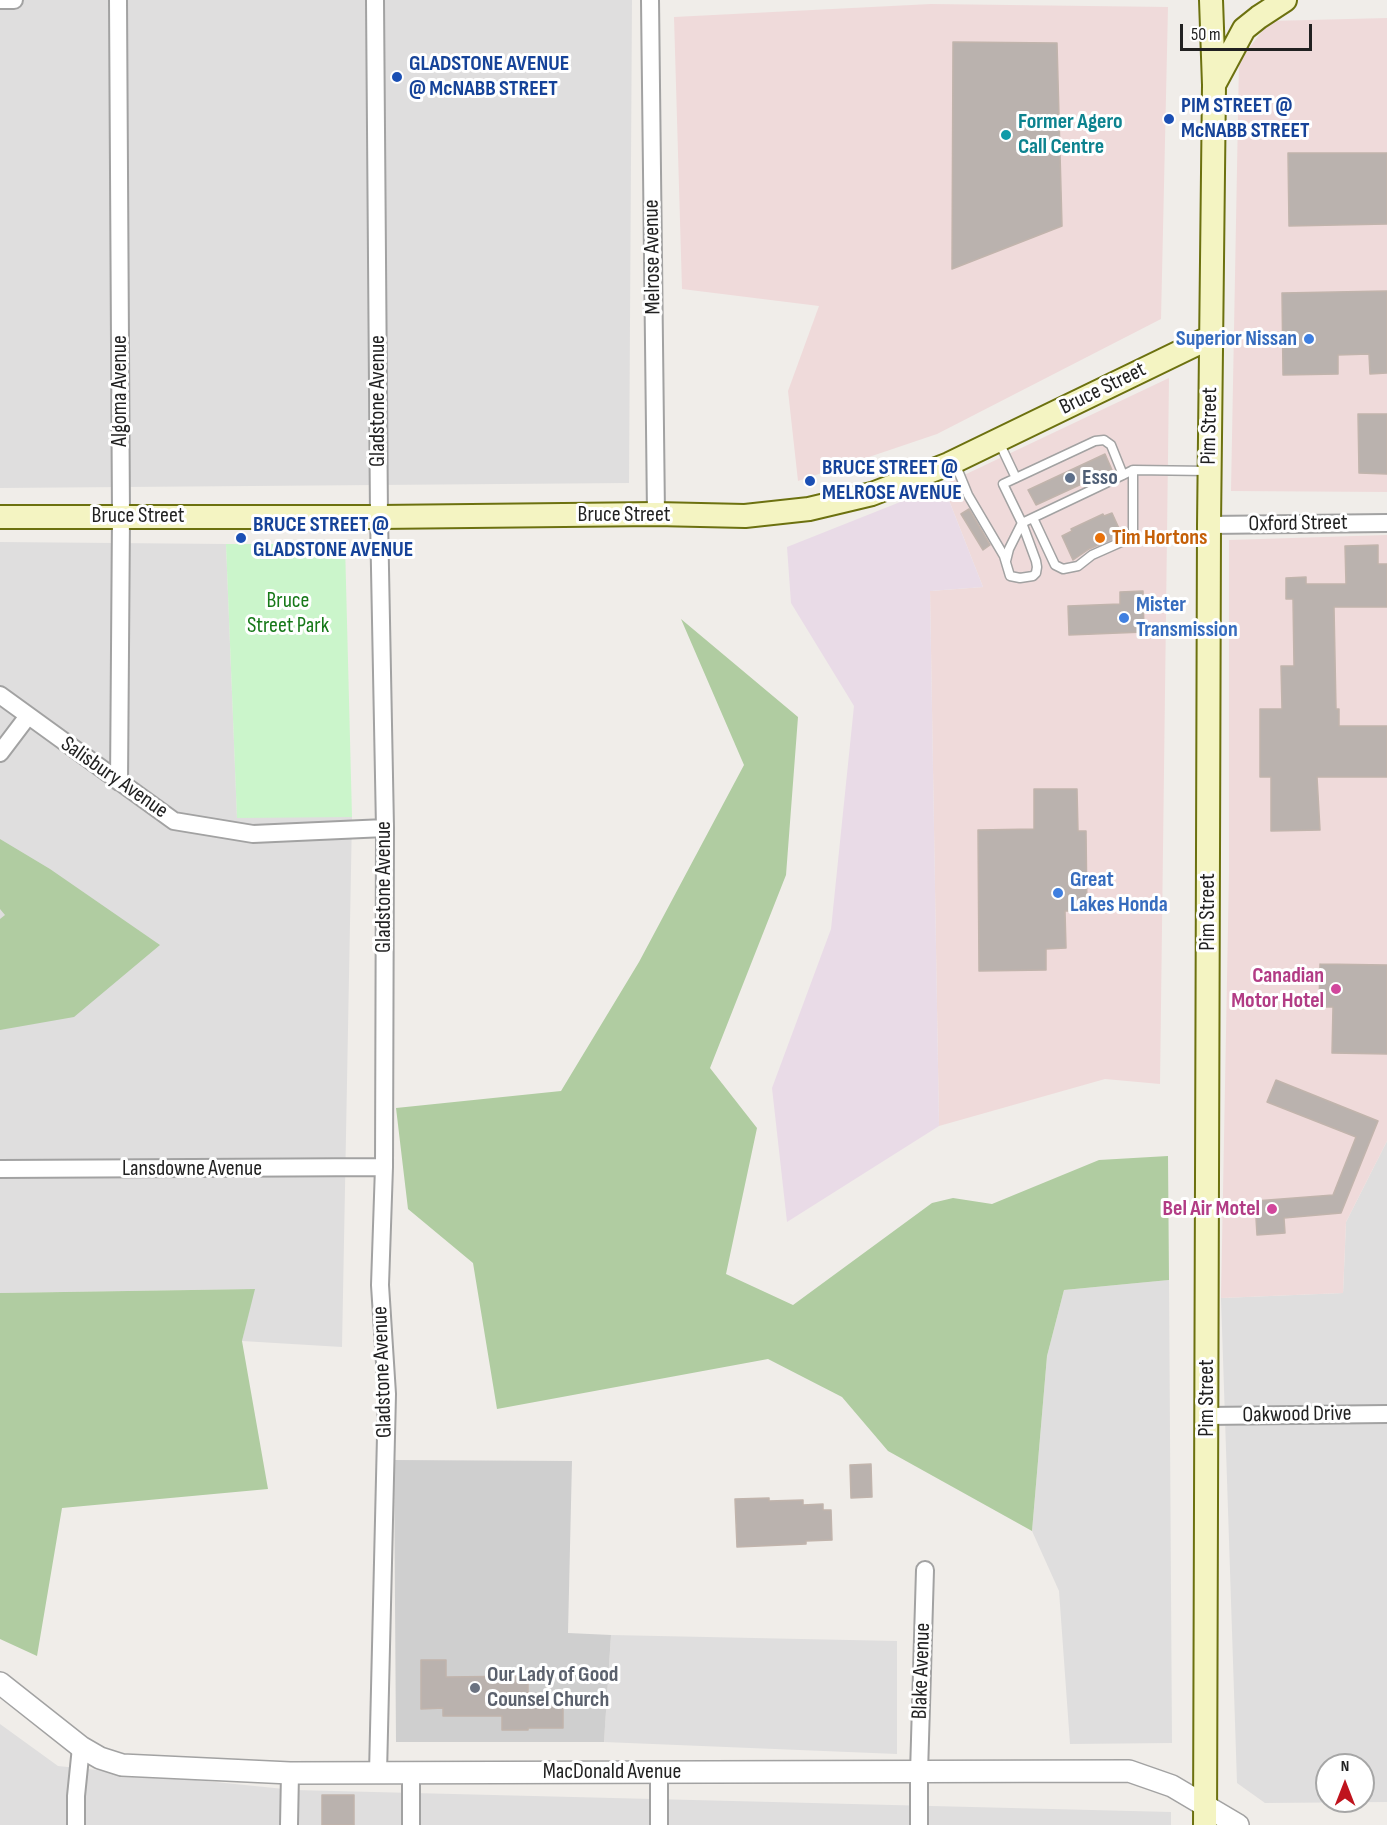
<!DOCTYPE html>
<style>
body{margin:0}
#map{position:relative;width:1387px;height:1825px;overflow:hidden;background:#f0ede9;font-family:"Sofia Sans Condensed",sans-serif}
canvas{display:block}
.north{position:absolute;left:1315px;top:1753px;width:60px;height:60px;box-sizing:border-box;background:#fff;border:2px solid #a6a6a6;border-radius:50%;rotate:0deg;font-size:16px;font-weight:700;line-height:24px;text-align:center;color:#212121}
.north::after{content:'';display:block;margin:auto;width:21px;height:27px;background:#bf131d;clip-path:polygon(50% 0,100% 100%,50% 72%,0 100%)}
.scale{position:absolute;left:1180px;top:24px;width:132px;height:27px;box-sizing:border-box;border:3px solid #212121;border-top:0;padding-left:8px;font-size:18px;line-height:21px;white-space:nowrap;color:#212121;-webkit-text-stroke:4px #fff;paint-order:stroke}
</style>
<div id="map">
<canvas width="1387" height="1825"></canvas>
<div class="north">N</div>
<div class="scale">50 m</div>
</div>
<script>
const context = document.querySelector('canvas').getContext('2d');
context.lineJoin = 'round';
function fill(path, color) {
  context.fillStyle = color;
  context.fill(path, 'evenodd');
}
function shape(rows) {
  const path = new Path2D();
  for (const r of rows) {
    path.moveTo(r[0], r[1]);
    for (let i = 2; i < r.length; i += 2) path.lineTo(r[i], r[i + 1]);
  }
  return path;
}
function trace(path, color, width, dash) {
  context.strokeStyle = color;
  context.lineWidth = width;
  context.lineCap = dash ? 'butt' : 'round';
  context.setLineDash(dash || []);
  context.stroke(path);
}
function drawText(font, color, halo, rows, align = 'center') {
  context.font = font + ' "Sofia Sans Condensed",sans-serif';
  context.lineWidth = 6;
  context.setLineDash([]);
  context.textBaseline = 'middle';
  context.strokeStyle = halo;
  context.fillStyle = color;
  for (const [text, x, y, turn = 0] of rows) {
    context.save();
    context.translate(x, y);
    context.rotate((+turn || 0) * Math.PI / 180);
    context.textAlign = isNaN(turn) ? turn : align;
    if (halo) context.strokeText(text, 0, 0);
    context.fillText(text, 0, 0);
    context.restore();
  }
}
fill(shape([
 [0,0,632,0,629,483,0,488],
 [0,542,226,544,237,817,352,817,342,1347,242,1341,254,1289,0,1293],
 [1387,1141,1387,1802,1265,1803,1237,1783,1221,1298,1343,1293,1346,1222],
 [1327,1765,1363,1765,1363,1801,1327,1801],
 [1169,1280,1172,1743,1070,1744,1059,1591,1032,1531,1047,1356,1064,1290],
 [611,1635,897,1641,897,1754,604,1742],
 [0,1724,58,1766,294,1790,1171,1812,1171,1825,0,1825]
]), '#dfdede');
fill(shape([
 [931,4,1168,7,1161,319,937,434,798,481,788,391,819,306,682,289,674,17],
 [1387,18,1387,492,1231,491,1239,61,1270,21],
 [1169,378,1160,1084,1105,1079,939,1126,930,591,983,587,943,485],
 [1387,535,1387,1141,1346,1222,1343,1293,1221,1298,1229,873,1229,540]
]), '#efdada');
fill(shape([
 [943,485,983,587,930,591,939,1126,787,1222,772,1088,831,929,854,706,791,603,787,547]
]), '#e9dbe7');
fill(shape([
 [394,1460,572,1461,568,1633,611,1635,604,1742,396,1742]
]), '#cfcfcf');
fill(shape([
 [681,619,798,717,786,875,710,1068,757,1128,726,1274,793,1305,932,1203,953,1198,992,1204,1099,1160,1168,1156,1169,1280,1064,1290,1047,1356,1032,1531,888,1451,842,1397,768,1359,497,1409,473,1263,408,1209,396,1108,561,1091,639,962,744,765],
 [0,839,50,869,160,945,74,1017,0,1030,0,919,5,915,0,909],
 [255,1289,242,1341,268,1489,62,1508,37,1656,0,1639,0,1293]
]), '#b0cca1');
fill(shape([
 [226,544,345,544,352,817,237,818]
]), '#cbf5cb');
const building = shape([
 [953,42,1057,43,1062,226,952,269,953,42],
 [1288,153,1387,153,1387,224,1289,226,1288,153],
 [1387,291,1387,373,1370,374,1369,354,1338,355,1338,374,1283,375,1282,293,1387,291],
 [1358,414,1387,414,1387,474,1359,473,1358,414],
 [1105,454,1112,470,1036,505,1028,490,1105,454],
 [969,509,990,545,983,550,961,514,969,509],
 [1112,513,1122,535,1089,549,1073,560,1062,536,1072,531,1071,529,1103,514,1104,516,1112,513],
 [1378,545,1378,564,1387,564,1387,607,1334,607,1336,709,1339,709,1339,726,1387,726,1387,777,1317,777,1320,830,1271,831,1271,777,1260,777,1260,709,1282,709,1281,666,1294,666,1293,599,1286,599,1286,578,1306,577,1306,584,1346,584,1345,546,1378,545],
 [1143,591,1144,632,1069,635,1068,606,1120,604,1120,592,1143,591],
 [1034,789,1077,789,1078,831,1086,831,1087,911,1065,911,1066,948,1046,949,1046,970,979,971,978,830,1034,829,1034,789],
 [1320,964,1387,965,1387,1054,1332,1053,1333,1007,1319,1007,1320,964],
 [1276,1080,1378,1121,1341,1213,1284,1218,1285,1233,1257,1235,1255,1201,1333,1195,1356,1137,1267,1102,1276,1080],
 [871,1464,872,1497,851,1498,850,1465,871,1464],
 [769,1498,769,1501,803,1500,803,1505,823,1504,823,1510,831,1510,832,1540,806,1541,806,1544,737,1547,735,1499,769,1498],
 [421,1660,446,1660,446,1677,528,1676,528,1700,563,1700,563,1728,528,1728,528,1730,502,1730,502,1716,443,1716,443,1708,421,1709,421,1660],
 [322,1795,354,1795,354,1825,322,1825,322,1795]
]);
fill(building, '#bab2ae');
trace(building, '#c1b4ac', 1.5);
const service = shape([
 [998,440,1016,478],
 [955,463,968,495,1004,556,1010,576,1020,578,1033,576,1036,573,1037,567,1036,561,1022,523],
 [1123,475,1111,445,1104,440,1095,441,1003,484,1022,523,1123,475,1133,470,1209,471],
 [1033,518,1055,565,1063,569,1078,566,1092,555,1128,539,1133,532,1133,470],
 [1006,561,1009,549,1022,523]
]);
const minor = shape([
 [0,0,14,0],
 [118,0,121,516,119,782],
 [375,0,379,517,385,828,384,1167,380,1285,387,1394,378,1773],
 [650,0,656,514],
 [1209,525,1387,523],
 [0,695,174,821,253,834,385,828],
 [0,753,28,716],
 [0,1169,384,1167],
 [1207,1416,1387,1414],
 [659,1772,659,1825],
 [76,1825,76,1796,81,1747],
 [289,1825,290,1773],
 [411,1825,411,1772],
 [919,1825,919,1773,925,1570]
]);
const tertiary = shape([
 [0,1683,81,1747,100,1758,122,1765,290,1773,1129,1771,1172,1786,1238,1825]
]);
const secondary = shape([
 [1215,83,1244,29,1259,17,1285,0],
 [0,517,379,517,656,514,745,516,809,509,872,494,949,464,1211,337],
 [1205,1825,1209,525,1214,85,1211,0]
]);
trace(service, '#a2a2a2', 11);
trace(minor, '#a2a2a2', 20);
trace(tertiary, '#a2a2a2', 24);
trace(secondary, '#6c710f', 26);
trace(service, '#fff', 8);
trace(minor, '#fff', 16);
trace(tertiary, '#fff', 21);
trace(secondary, '#f4f4c2', 22);
for (const [x, y, r, color] of [
 [397,77,6,"#1a4fb4"],
 [1169,119,6,"#1a4fb4"],
 [1006,135,6,"#0f9aa8"],
 [1309,339,6,"#3f7fe0"],
 [1070,478,6,"#5c6f8a"],
 [810,481,6,"#1a4fb4"],
 [241,538,6,"#1a4fb4"],
 [1100,538,6,"#e8710a"],
 [1124,618,6,"#3f7fe0"],
 [1058,893,6,"#3f7fe0"],
 [1336,989,6,"#d1479c"],
 [1272,1209,6,"#d1479c"],
 [475,1688,6,"#6b7280"]
]) {
  const dot = new Path2D();
  dot.arc(x, y, r, 0, 2 * Math.PI);
  context.fillStyle = color;
  context.fill(dot);
  trace(dot, '#fff', 2);
}
drawText('bold 22px', '#164399', '#fff', [
 ["GLADSTONE AVENUE",409,64],
 ["@ McNABB STREET",409,89],
 ["PIM STREET @",1181,106],
 ["McNABB STREET",1181,131],
 ["BRUCE STREET @",822,468],
 ["MELROSE AVENUE",822,493],
 ["BRUCE STREET @",253,525],
 ["GLADSTONE AVENUE",253,550]
], 'left');
drawText('bold 22px', '#0d838f', '#fff', [
 ["Former Agero",1018,122],
 ["Call Centre",1018,147]
], 'left');
drawText('22px', '#212121', '#fff', [
 ["Melrose Avenue",653,257,-91],
 ["Bruce Street",1103,389,-26],
 ["Algoma Avenue",120,391,-90],
 ["Gladstone Avenue",378,401,-90],
 ["Pim Street",1210,426,-89],
 ["Bruce Street",624,515],
 ["Bruce Street",138,516],
 ["Oxford Street",1298,524,-1],
 ["Salisbury Avenue",114,778,35],
 ["Gladstone Avenue",384,887,-90],
 ["Pim Street",1208,912,-90],
 ["Lansdowne Avenue",192,1169],
 ["Gladstone Avenue",383,1372,-92],
 ["Pim Street",1207,1398,-90],
 ["Oakwood Drive",1297,1415,-1],
 ["Blake Avenue",922,1671,-88],
 ["MacDonald Avenue",612,1772]
]);
drawText('bold 22px', '#366cbe', '#fff', [
 ["Superior Nissan",1297,339,"right"],
 ["Mister",1136,605],
 ["Transmission",1136,630],
 ["Great",1070,880],
 ["Lakes Honda",1070,905]
], 'left');
drawText('bold 22px', '#4e5e75', '#fff', [
 ["Esso",1082,478]
], 'left');
drawText('bold 22px', '#c56008', '#fff', [
 ["Tim Hortons",1112,538]
], 'left');
drawText('22px', '#167818', '#fff', [
 ["Bruce",288,601],
 ["Street Park",288,626]
]);
drawText('bold 22px', '#b23c85', '#fff', [
 ["Canadian",1324,976],
 ["Motor Hotel",1324,1001],
 ["Bel Air Motel",1260,1209]
], 'right');
drawText('bold 22px', '#5b616d', '#fff', [
 ["Our Lady of Good",487,1675],
 ["Counsel Church",487,1700]
], 'left');
</script>
